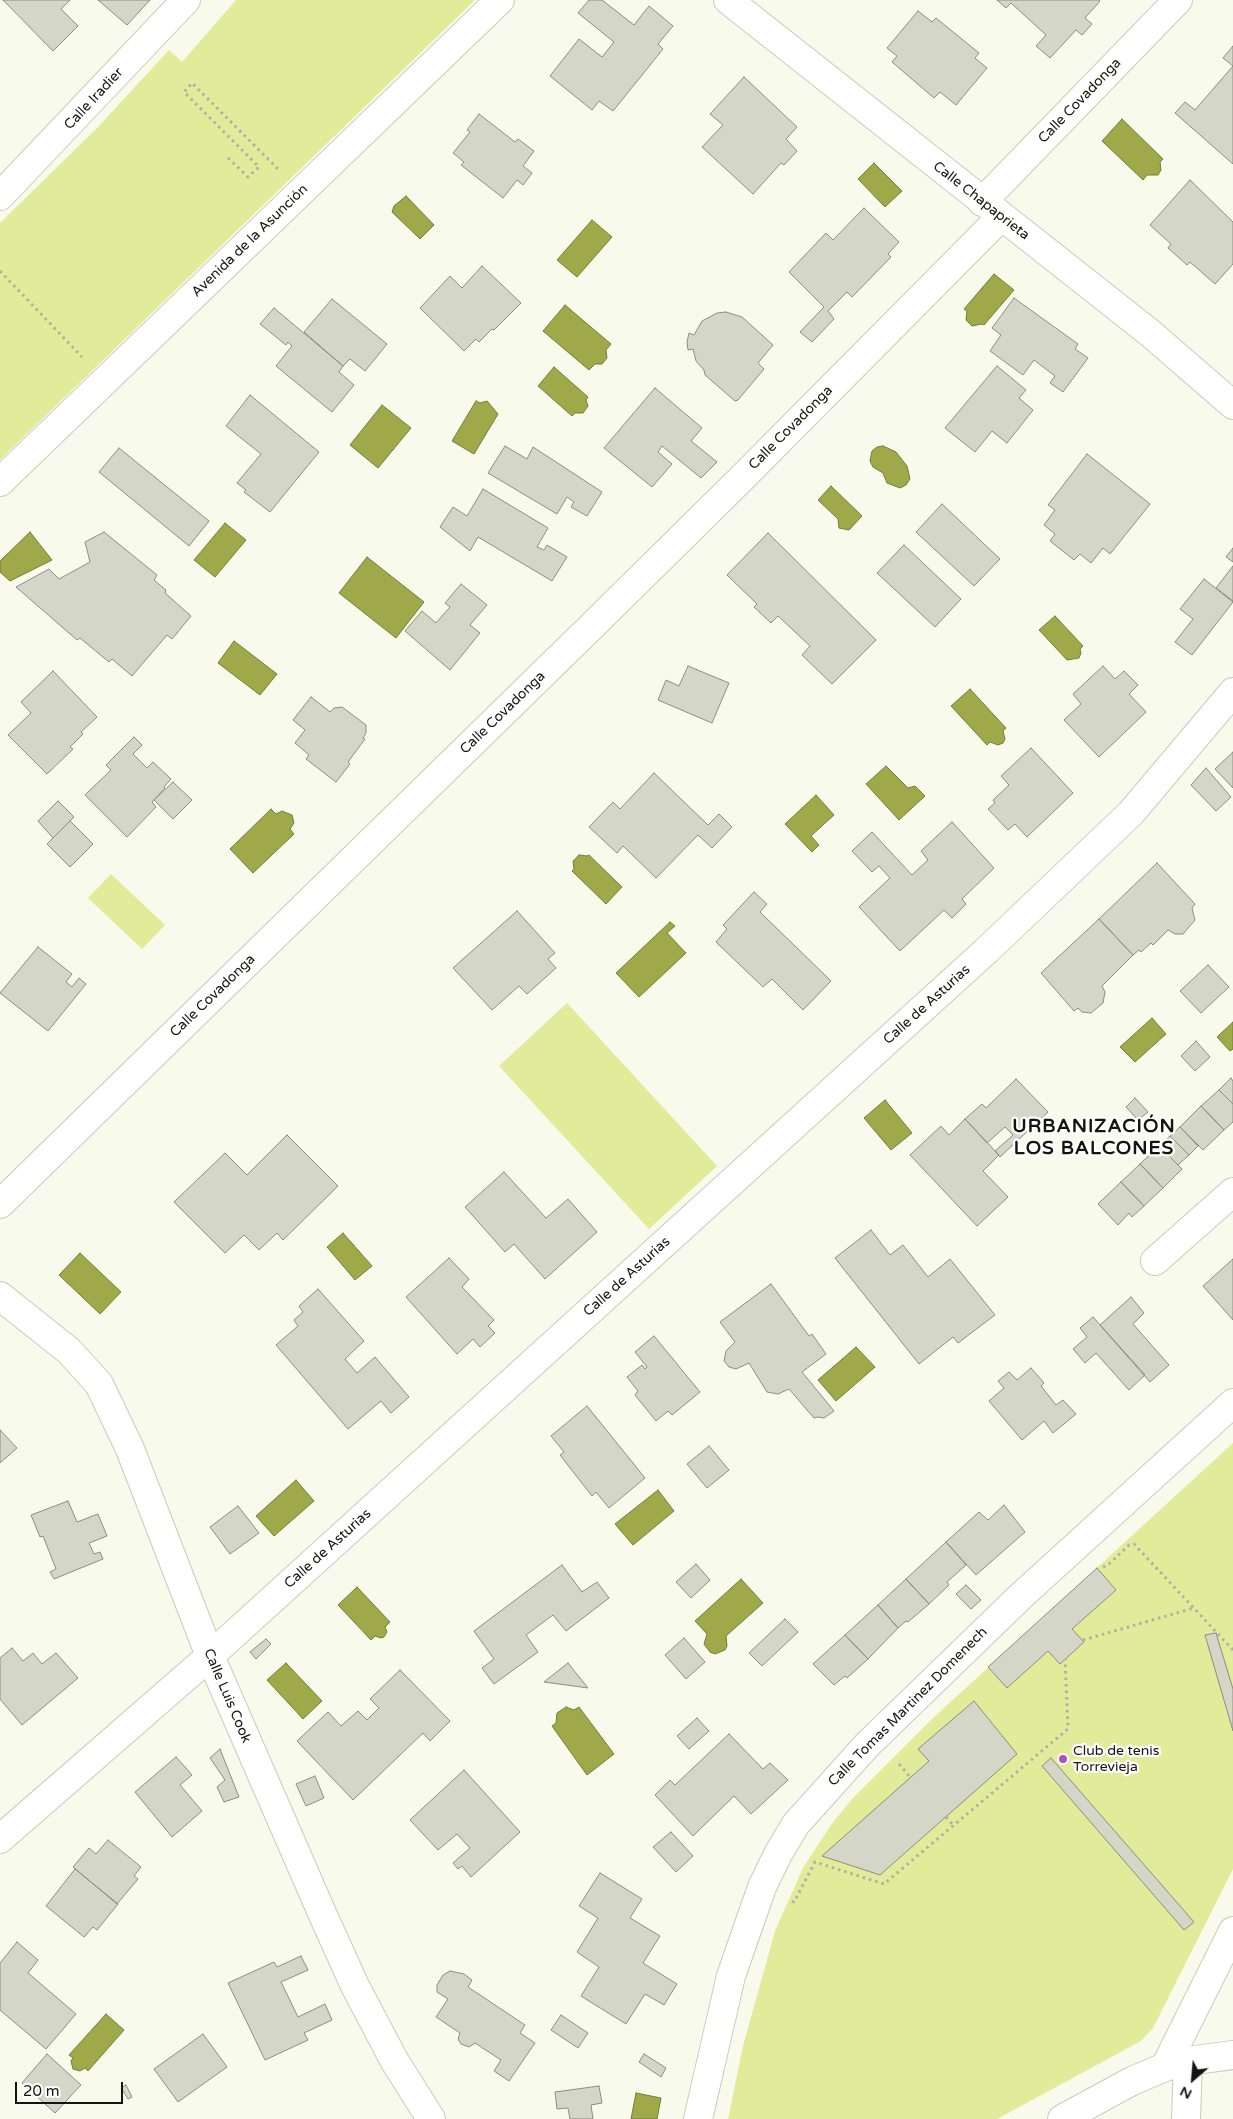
<!DOCTYPE html>
<meta charset="utf-8">
<style>
body{margin:0}
#map{position:relative;width:1233px;height:2119px;overflow:hidden;background:#f8faec;font-family:"Varela Round",sans-serif}
canvas{display:block}
.north{position:absolute;left:1168px;top:2054px;width:50px;height:50px;-webkit-text-stroke:4px #fff;paint-order:stroke;rotate:207deg;font-size:14px;font-weight:700;line-height:20px;text-align:center;color:#141510}
.north::after{content:'';display:block;margin:auto;width:18px;height:22px;background:#141510;clip-path:polygon(50% 0,100% 100%,50% 72%,0 100%)}
.scale{position:absolute;left:15px;top:2082px;width:108px;height:22px;box-sizing:border-box;border:2px solid #141510;border-top:0;padding-left:6px;font-size:15px;line-height:18px;white-space:nowrap;color:#141510;-webkit-text-stroke:4px #fff;paint-order:stroke}
</style>
<div id="map">
<canvas width="1233" height="2119"></canvas>
<div class="north">N</div>
<div class="scale">20 m</div>
</div>
<script>
const context = document.querySelector('canvas').getContext('2d');
context.lineJoin = 'round';
function fill(path, color) {
  context.fillStyle = color;
  context.fill(path, 'evenodd');
}
function shape(rows) {
  const path = new Path2D();
  for (const r of rows) {
    path.moveTo(r[0], r[1]);
    for (let i = 2; i < r.length; i += 2) path.lineTo(r[i], r[i + 1]);
  }
  return path;
}
function trace(path, color, width, dash) {
  context.strokeStyle = color;
  context.lineWidth = width;
  context.lineCap = dash ? 'butt' : 'round';
  context.setLineDash(dash || []);
  context.stroke(path);
}
function drawText(font, color, halo, rows, align = 'center') {
  context.font = font + ' "Varela Round",sans-serif';
  context.lineWidth = 4.5;
  context.setLineDash([]);
  context.textBaseline = 'middle';
  context.strokeStyle = halo;
  context.fillStyle = color;
  for (const [text, x, y, turn = 0] of rows) {
    context.save();
    context.translate(x, y);
    context.rotate((+turn || 0) * Math.PI / 180);
    context.textAlign = isNaN(turn) ? turn : align;
    if (halo) context.strokeText(text, 0, 0);
    context.fillText(text, 0, 0);
    context.restore();
  }
}
fill(shape([
 [236,0,475,0,0,460,0,223,99,126,169,50,182,62],
 [111,874,165,925,142,949,88,898],
 [567,1003,717,1166,649,1229,499,1066],
 [1233,1443,1233,1869,1153,2028,1141,2041,997,2119,728,2119,743,2046,775,1931,803,1868,831,1825,852,1799,932,1719]
]), '#e1eb99');
const water = shape([
 [1122,119,1163,159,1160,162,1161,170,1158,175,1147,175,1143,180,1102,141,1122,119],
 [874,163,902,191,885,207,858,179,874,163],
 [406,196,434,225,420,239,392,212,394,206,406,196],
 [592,220,612,237,577,277,557,260,592,220],
 [994,274,1014,290,984,325,982,324,972,326,966,320,967,311,964,309,994,274],
 [565,305,611,344,606,350,607,358,602,364,595,364,589,370,543,331,565,305],
 [554,367,588,397,586,400,588,406,583,413,575,413,572,416,538,386,554,367],
 [476,401,480,403,487,401,498,414,474,454,452,441,476,401],
 [382,405,411,428,378,468,350,445,382,405],
 [883,446,896,452,907,466,910,479,906,485,900,488,887,483,883,473,873,467,870,461,872,451,877,447,883,446],
 [831,486,862,516,849,530,839,528,838,519,818,500,831,486],
 [225,523,246,540,215,577,194,560,225,523],
 [30,532,52,560,10,581,0,572,0,561,30,532],
 [367,557,424,602,396,638,339,593,367,557],
 [1055,616,1083,646,1080,649,1081,653,1079,658,1067,660,1039,630,1055,616],
 [234,641,277,674,260,695,218,663,234,641],
 [970,689,1006,728,1003,731,1005,739,1003,743,998,745,990,742,987,745,951,706,970,689],
 [886,766,908,788,915,786,925,796,899,820,866,784,886,766],
 [816,795,834,815,811,836,819,845,812,852,785,824,816,795],
 [271,809,276,814,282,811,292,815,294,823,290,829,294,834,253,873,230,849,271,809],
 [579,855,587,856,589,855,622,887,606,904,572,871,574,869,573,861,579,855],
 [670,922,675,926,667,933,686,953,639,997,616,973,670,922],
 [1152,1018,1166,1034,1135,1062,1120,1047,1152,1018],
 [1233,1022,1233,1049,1230,1051,1217,1037,1233,1022],
 [885,1100,912,1133,891,1150,864,1118,885,1100],
 [343,1233,372,1266,355,1280,327,1247,343,1233],
 [80,1253,121,1292,100,1314,59,1275,80,1253],
 [856,1347,875,1367,836,1401,818,1380,856,1347],
 [296,1480,314,1501,274,1536,256,1516,296,1480],
 [658,1490,674,1511,633,1545,615,1524,658,1490],
 [741,1579,763,1603,726,1636,727,1646,725,1650,715,1654,710,1652,704,1644,707,1634,695,1621,741,1579],
 [357,1587,390,1622,385,1627,387,1632,384,1637,381,1638,375,1636,371,1640,338,1605,357,1587],
 [286,1663,322,1701,303,1719,267,1680,286,1663],
 [566,1707,574,1710,579,1707,614,1754,587,1775,552,1726,556,1723,557,1713,566,1707],
 [106,2014,124,2030,88,2071,85,2068,80,2071,73,2069,71,2061,73,2058,69,2055,106,2014],
 [636,2093,661,2098,657,2119,631,2119,636,2093]
]);
fill(water, '#9fa949');
trace(water, '#757d38', 1);
const building = shape([
 [3,0,70,0,61,9,78,26,53,51,3,0],
 [98,0,150,0,127,25,98,0],
 [589,0,602,0,634,25,649,6,673,26,658,44,663,49,613,111,599,101,592,110,550,76,579,39,602,57,614,42,578,13,589,0],
 [997,0,1099,0,1100,1,1085,18,1092,24,1082,35,1076,30,1050,58,1036,46,1046,35,1011,3,1006,8,997,0],
 [918,11,932,22,936,18,979,53,975,58,987,68,956,105,940,92,934,98,892,62,897,56,887,48,918,11],
 [1233,46,1233,164,1175,113,1185,102,1195,110,1233,66,1223,58,1233,46],
 [744,77,797,127,786,139,797,151,784,165,781,163,753,194,702,147,723,125,710,114,744,77],
 [479,114,515,142,518,139,534,151,523,166,532,173,523,185,517,180,503,198,461,165,464,162,453,153,470,132,467,130,479,114],
 [1190,180,1233,222,1233,264,1215,284,1190,262,1187,265,1168,248,1171,244,1150,225,1190,180],
 [864,208,899,242,888,254,891,257,852,297,847,292,828,311,834,319,812,342,800,332,824,307,789,272,826,233,833,240,864,208],
 [482,266,521,303,494,330,492,329,479,342,476,339,464,351,420,308,450,276,462,288,482,266],
 [1014,298,1078,344,1075,349,1088,358,1063,392,1050,383,1055,376,1034,360,1023,375,990,351,1001,335,992,328,1014,298],
 [332,299,387,344,365,371,350,359,343,366,304,332,332,299],
 [274,308,343,366,339,372,354,385,332,412,276,366,292,346,288,342,286,345,260,324,274,308],
 [726,312,742,317,773,345,758,363,764,369,738,400,735,401,705,375,704,370,696,361,693,349,688,350,687,342,689,333,694,335,702,321,717,313,726,312],
 [997,366,1026,390,1019,398,1033,410,1007,443,992,431,975,452,945,428,997,366],
 [655,388,702,428,691,441,717,462,701,478,662,446,658,452,672,464,652,487,604,448,655,388],
 [250,395,319,452,270,512,244,492,246,490,237,483,261,454,226,426,250,395],
 [505,446,527,459,533,447,602,492,587,516,571,507,574,502,567,497,557,514,488,473,505,446],
 [119,448,209,521,189,546,99,472,119,448],
 [1087,454,1150,504,1110,554,1103,548,1091,563,1080,554,1074,560,1050,541,1055,534,1044,525,1055,510,1048,505,1087,454],
 [483,489,548,528,537,547,544,550,547,545,567,557,552,581,478,537,470,551,440,527,453,507,467,516,483,489],
 [942,504,1000,559,974,586,916,532,942,504],
 [104,532,157,575,154,580,166,590,165,593,191,616,172,639,167,635,132,676,112,659,109,662,80,638,77,640,16,587,49,569,59,579,90,562,85,542,104,532],
 [768,533,876,640,832,684,802,655,810,646,778,616,771,623,754,607,757,604,727,575,768,533],
 [904,545,961,599,935,627,877,573,904,545],
 [1233,548,1233,562,1226,557,1233,548],
 [1233,566,1233,601,1216,588,1233,566],
 [1204,579,1233,602,1192,655,1175,642,1193,619,1180,609,1204,579],
 [461,584,487,605,470,625,480,633,450,670,405,631,422,611,436,623,450,607,445,603,461,584],
 [688,666,729,683,712,723,658,700,666,680,679,686,688,666],
 [1103,666,1115,679,1124,671,1138,685,1129,694,1146,712,1099,757,1064,720,1081,704,1073,694,1103,666],
 [53,671,97,717,81,732,83,734,70,747,73,749,47,774,8,735,31,713,21,702,53,671],
 [311,697,330,712,334,708,342,707,366,725,366,733,363,738,365,739,348,762,350,764,336,782,306,759,309,755,295,743,305,730,293,720,311,697],
 [134,737,142,745,133,754,147,768,153,762,171,779,164,787,165,788,152,802,156,807,127,837,85,795,111,770,106,765,134,737],
 [1031,748,1073,793,1027,837,1015,824,1008,830,988,809,995,803,993,800,1009,785,1001,776,1031,748],
 [1233,752,1233,788,1215,769,1233,752],
 [1206,768,1231,797,1216,811,1191,785,1206,768],
 [654,773,708,825,719,814,732,827,712,848,698,835,656,878,623,846,617,853,589,827,613,802,620,809,654,773],
 [173,782,192,800,173,819,154,800,173,782],
 [58,801,74,817,53,838,38,821,58,801],
 [70,821,93,844,70,867,47,844,70,821],
 [952,822,994,868,962,899,966,904,952,918,944,910,900,951,859,907,890,878,879,866,872,872,852,851,872,832,912,875,928,860,921,851,952,822],
 [1157,863,1195,904,1192,908,1195,920,1183,934,1175,934,1168,930,1153,945,1151,943,1141,952,1139,950,1133,955,1099,919,1157,863],
 [754,892,767,904,760,912,831,981,803,1010,772,979,763,987,716,942,727,929,723,925,754,892],
 [517,911,555,953,548,959,556,968,527,994,519,986,492,1010,453,968,517,911],
 [1099,919,1133,955,1102,986,1105,992,1103,1003,1091,1013,1082,1012,1078,1008,1074,1011,1041,973,1099,919],
 [38,947,72,974,66,982,72,987,79,978,86,984,48,1031,0,993,38,947],
 [1208,965,1229,987,1201,1013,1180,991,1208,965],
 [1196,1041,1210,1057,1195,1071,1181,1056,1196,1041],
 [1231,1078,1233,1081,1233,1104,1219,1090,1231,1078],
 [1016,1079,1048,1112,1000,1157,995,1151,1013,1135,1005,1127,987,1143,965,1119,982,1104,986,1108,1016,1079],
 [1219,1090,1233,1104,1233,1122,1224,1130,1201,1106,1219,1090],
 [1135,1098,1148,1112,1138,1120,1126,1107,1135,1098],
 [1201,1106,1224,1130,1203,1150,1180,1127,1201,1106],
 [965,1119,999,1155,983,1171,1008,1197,977,1226,910,1155,941,1126,949,1135,965,1119],
 [1180,1127,1198,1146,1189,1155,1170,1136,1180,1127],
 [287,1135,338,1186,283,1240,277,1233,259,1250,244,1235,225,1253,174,1202,225,1153,247,1175,287,1135],
 [1170,1136,1189,1155,1178,1165,1159,1146,1170,1136],
 [1159,1146,1182,1169,1163,1188,1140,1164,1159,1146],
 [1140,1164,1163,1188,1144,1206,1121,1182,1140,1164],
 [504,1172,546,1218,568,1199,597,1232,545,1279,514,1244,505,1252,465,1207,504,1172],
 [1121,1182,1144,1206,1132,1217,1129,1213,1118,1225,1098,1204,1121,1182],
 [871,1230,890,1255,903,1245,928,1277,950,1259,995,1315,958,1343,953,1337,919,1364,835,1258,871,1230],
 [449,1258,469,1279,462,1287,494,1320,488,1326,495,1333,480,1347,473,1339,457,1354,406,1297,449,1258],
 [1233,1259,1233,1320,1203,1286,1233,1259],
 [771,1284,809,1336,812,1334,826,1354,802,1372,834,1411,824,1418,818,1417,814,1418,789,1389,778,1394,767,1392,749,1363,736,1369,729,1367,724,1361,726,1351,735,1342,720,1322,771,1284],
 [318,1289,364,1341,345,1359,357,1373,375,1357,409,1397,391,1413,381,1401,348,1429,276,1345,298,1326,294,1320,303,1312,299,1306,318,1289],
 [1131,1297,1144,1313,1133,1324,1169,1365,1150,1382,1100,1325,1131,1297],
 [1093,1317,1145,1375,1129,1390,1096,1353,1085,1363,1073,1349,1087,1337,1080,1328,1093,1317],
 [654,1336,700,1392,672,1415,668,1411,656,1421,635,1395,638,1391,627,1377,642,1365,645,1369,647,1367,635,1352,654,1336],
 [1031,1368,1044,1383,1041,1386,1056,1405,1063,1400,1076,1414,1053,1433,1044,1421,1022,1440,989,1401,1004,1388,998,1381,1009,1372,1017,1380,1031,1368],
 [587,1406,645,1478,609,1508,596,1492,592,1496,560,1455,564,1452,551,1436,587,1406],
 [0,1430,17,1448,0,1463,0,1430],
 [709,1446,729,1470,707,1488,687,1464,709,1446],
 [68,1501,77,1522,98,1514,107,1536,89,1543,94,1554,100,1552,103,1559,54,1579,50,1572,56,1569,43,1536,40,1537,31,1515,68,1501],
 [1004,1505,1025,1532,976,1575,946,1542,979,1512,988,1520,1004,1505],
 [238,1506,259,1533,230,1554,210,1527,238,1506],
 [946,1542,966,1565,947,1582,949,1585,929,1604,906,1579,946,1542],
 [696,1564,710,1580,691,1598,676,1582,696,1564],
 [562,1565,582,1592,597,1582,609,1598,566,1631,553,1615,526,1635,538,1652,494,1684,482,1668,494,1659,474,1631,562,1565],
 [1097,1568,1116,1590,1072,1629,1084,1642,1060,1664,1048,1651,1007,1688,988,1667,1097,1568],
 [906,1579,929,1604,908,1622,906,1621,898,1628,878,1605,906,1579],
 [966,1585,981,1600,971,1609,956,1594,966,1585],
 [878,1605,898,1628,868,1659,845,1635,878,1605],
 [785,1619,798,1632,762,1666,749,1653,785,1619],
 [1216,1633,1233,1689,1233,1731,1205,1635,1216,1633],
 [845,1635,868,1659,847,1678,845,1676,834,1685,813,1664,845,1635],
 [684,1638,705,1662,686,1679,665,1655,684,1638],
 [266,1639,271,1644,256,1659,250,1652,266,1639],
 [12,1648,23,1661,33,1653,42,1664,56,1653,78,1678,22,1725,0,1699,0,1658,12,1648],
 [568,1663,588,1688,544,1682,568,1663],
 [400,1670,450,1721,430,1741,423,1733,353,1800,297,1741,328,1712,341,1726,358,1711,367,1720,379,1708,370,1699,400,1670],
 [974,1701,1017,1754,880,1875,822,1856,929,1761,918,1749,974,1701],
 [697,1718,709,1731,689,1749,677,1736,697,1718],
 [729,1734,763,1769,770,1763,788,1780,751,1814,734,1796,693,1836,655,1795,670,1780,675,1785,729,1734],
 [220,1749,239,1797,224,1802,217,1787,225,1780,210,1758,220,1749],
 [176,1757,192,1775,180,1785,202,1811,172,1837,135,1792,176,1757],
 [1051,1758,1194,1922,1184,1930,1042,1766,1051,1758],
 [464,1770,520,1832,471,1877,462,1866,458,1869,453,1863,470,1848,457,1834,438,1850,410,1820,464,1770],
 [315,1776,324,1798,306,1806,296,1784,315,1776],
 [671,1832,693,1856,676,1872,653,1847,671,1832],
 [108,1840,141,1867,134,1876,138,1879,117,1904,73,1867,89,1848,96,1854,108,1840],
 [75,1869,118,1904,97,1930,93,1927,84,1937,46,1906,75,1869],
 [600,1873,642,1899,630,1918,660,1936,643,1963,677,1984,664,2005,645,1994,626,2024,581,1996,599,1967,577,1952,598,1918,579,1906,600,1873],
 [17,1942,38,1960,28,1973,76,2014,46,2049,0,2010,0,1963,17,1942],
 [301,1956,308,1970,281,1982,298,2017,325,2004,332,2020,304,2033,308,2040,265,2060,228,1983,274,1962,277,1967,301,1956],
 [450,1971,464,1974,472,1980,468,1987,525,2025,520,2033,535,2043,509,2081,494,2071,501,2060,475,2043,469,2047,461,2044,458,2039,460,2033,436,2017,448,1999,437,1992,437,1985,443,1975,450,1971],
 [561,2015,588,2033,578,2048,551,2030,561,2015],
 [203,2034,227,2067,178,2102,154,2069,203,2034],
 [47,2054,81,2085,55,2113,22,2083,47,2054],
 [644,2054,666,2068,661,2077,639,2062,644,2054],
 [126,2085,132,2097,128,2099,121,2088,126,2085],
 [599,2086,602,2103,591,2105,593,2119,570,2119,568,2108,557,2109,555,2092,599,2086]
]);
fill(building, '#d4d6c8');
trace(building, '#8c8e81', 1);
const minor = shape([
 [728,0,1150,333,1233,405],
 [0,196,186,0],
 [982,202,1178,0],
 [0,482,500,0],
 [0,1204,595,623,741,479,1001,217],
 [1155,1261,1233,1192],
 [0,1296,69,1351,99,1384,130,1449,210,1656,322,1913,355,1986,394,2060,431,2119],
 [0,1839,210,1656,986,951,1131,813,1233,692],
 [1165,2067,1233,1931],
 [698,2119,731,1976,762,1887,778,1854,796,1824,867,1745,1021,1596,1233,1403],
 [1062,2119,1132,2081,1165,2067,1188,2061,1233,2055],
 [1186,2119,1188,2061]
]);
trace(minor, '#c9cbbd', 30);
trace(shape([
 [228,158,248,177,259,167,184,92,192,83,279,170],
 [0,271,82,357],
 [1103,1567,1108,1565,1129,1545,1134,1544,1233,1650],
 [1083,1640,1194,1608],
 [899,1764,910,1777],
 [946,1817,953,1825],
 [792,1901,794,1902,815,1862,884,1884,1068,1729,1065,1659]
]), '#afb1a5', 3, [2.5, 4]);
trace(minor, '#fff', 28);
for (const [x, y, r, color] of [
 [1063,1759,5,"#b050b9"]
]) {
  const dot = new Path2D();
  dot.arc(x, y, r, 0, 2 * Math.PI);
  context.fillStyle = color;
  context.fill(dot);
  trace(dot, '#fff', 2);
}
drawText('14px', '#141510', '#fff', [
 ["Calle Iradier",94,99,-47],
 ["Calle Covadonga",1080,101,-46],
 ["Calle Chapaprieta",981,201,38],
 ["Avenida de la Asunción",250,241,-44],
 ["Calle Covadonga",791,428,-45],
 ["Calle Covadonga",503,713,-44],
 ["Calle Covadonga",213,996,-44],
 ["Calle de Asturias",927,1005,-42],
 ["Calle de Asturias",627,1277,-42],
 ["Calle de Asturias",328,1549,-42],
 ["Calle Luis Cook",227,1696,67],
 ["Calle Tomas Martinez Domenech",908,1707,-45]
]);
drawText('14px', '#141510', '#fff', [
 ["Club de tenis",1073,1751],
 ["Torrevieja",1073,1767]
], 'left');
context.letterSpacing = '1px';
drawText('bold 19px', '#141510', '#fff', [
 ["URBANIZACIÓN",1094,1127],
 ["LOS BALCONES",1094,1149]
]);
context.letterSpacing = '0px';
</script>
